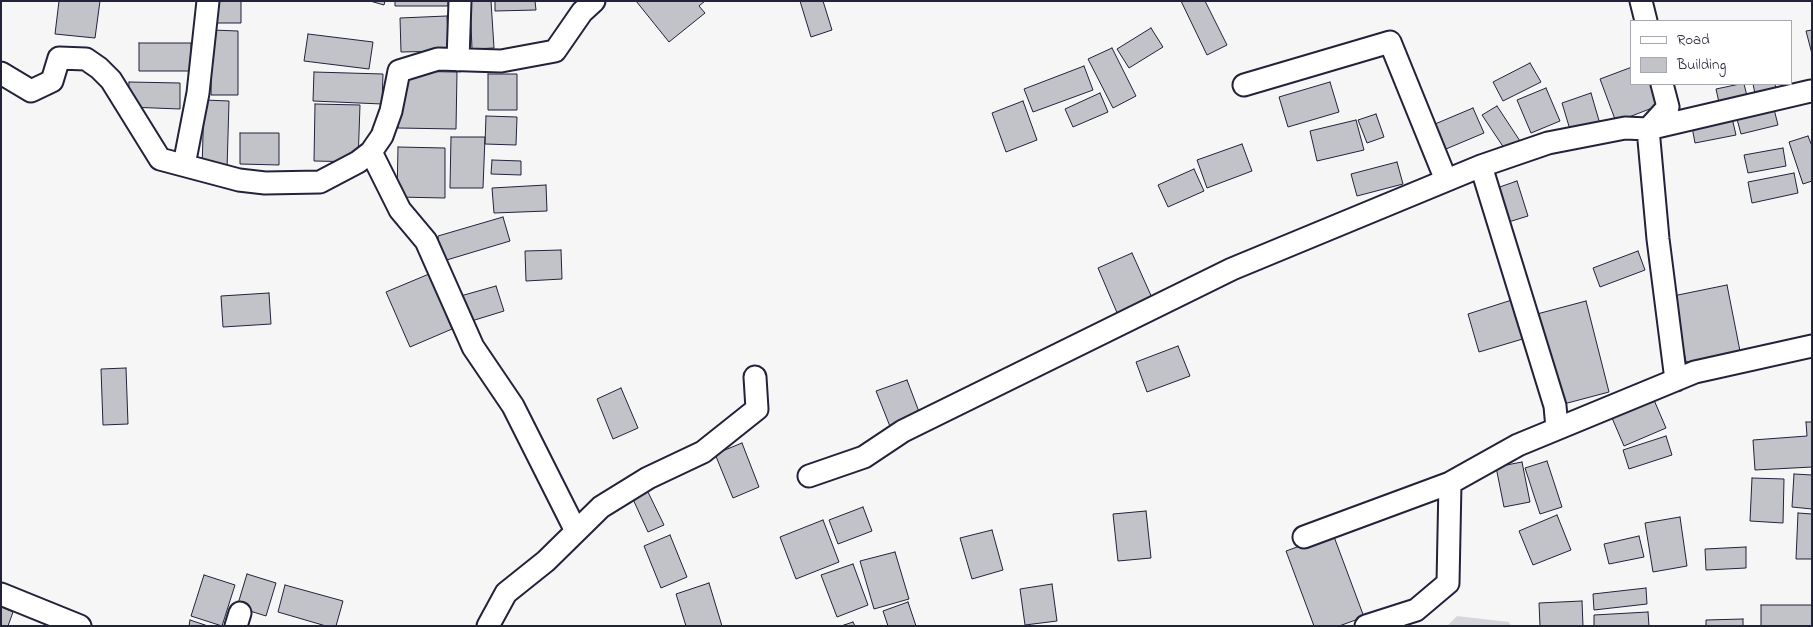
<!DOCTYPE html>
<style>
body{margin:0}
#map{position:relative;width:1813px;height:627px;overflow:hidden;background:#f6f6f7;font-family:"Indie Flower",sans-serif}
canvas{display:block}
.frame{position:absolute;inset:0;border:2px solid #22223b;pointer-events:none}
.legend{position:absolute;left:1630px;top:20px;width:162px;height:65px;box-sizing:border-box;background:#fff;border:1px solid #a7a7b1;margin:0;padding:6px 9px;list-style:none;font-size:15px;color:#22223b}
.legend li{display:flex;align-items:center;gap:10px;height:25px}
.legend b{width:25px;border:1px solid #a7a7b1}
</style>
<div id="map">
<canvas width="1813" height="627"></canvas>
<div class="frame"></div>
<ul class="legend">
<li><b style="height:6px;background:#fff"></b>Road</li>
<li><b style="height:14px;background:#c2c2c9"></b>Building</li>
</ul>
</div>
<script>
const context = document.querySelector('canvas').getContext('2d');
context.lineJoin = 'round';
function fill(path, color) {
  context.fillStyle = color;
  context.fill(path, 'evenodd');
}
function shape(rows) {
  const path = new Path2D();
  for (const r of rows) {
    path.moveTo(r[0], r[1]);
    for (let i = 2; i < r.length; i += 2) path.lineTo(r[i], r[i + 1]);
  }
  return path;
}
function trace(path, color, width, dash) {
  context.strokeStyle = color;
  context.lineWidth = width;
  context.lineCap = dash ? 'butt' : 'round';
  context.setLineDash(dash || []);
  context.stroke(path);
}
fill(shape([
 [1457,616,1509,622,1511,626,1447,626]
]), '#d7d7db');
const building = shape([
 [59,1,100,1,95,38,55,34,59,1],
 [213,1,241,1,241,23,212,23,213,1],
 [370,1,385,1,384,5,370,1],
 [395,1,448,1,448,6,395,6,395,1],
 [470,1,491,1,494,48,472,49,470,1],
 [495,1,535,1,536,10,495,11,495,1],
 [636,1,705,1,699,6,705,13,669,42,636,1],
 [800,1,823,1,832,30,811,37,800,1],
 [1181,1,1205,1,1227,45,1207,55,1181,1],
 [447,16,449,51,401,52,400,18,447,16],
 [1151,28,1163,47,1129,68,1117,49,1151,28],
 [212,30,238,31,238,95,211,95,212,30],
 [1812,30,1812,54,1806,31,1812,30],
 [308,34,373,42,369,69,304,61,308,34],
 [139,43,191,43,191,71,139,71,139,43],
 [1112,48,1136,96,1113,108,1088,59,1112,48],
 [1530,63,1541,82,1503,101,1493,82,1530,63],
 [1084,66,1093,90,1033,112,1024,89,1084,66],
 [1632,67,1632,84,1652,84,1660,105,1616,122,1600,79,1632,67],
 [399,71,457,72,456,129,398,128,399,71],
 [314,72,383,74,382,104,313,101,314,72],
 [488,74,517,74,517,110,488,110,488,74],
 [129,82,180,83,180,109,128,107,129,82],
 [1330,82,1339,112,1288,127,1279,97,1330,82],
 [1740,84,1744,84,1748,100,1720,107,1716,89,1740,84],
 [1753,84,1775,84,1778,98,1757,103,1753,84],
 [1546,88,1560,121,1531,133,1517,100,1546,88],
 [1100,93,1108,112,1073,127,1065,109,1100,93],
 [1591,93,1600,124,1571,133,1562,103,1591,93],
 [204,100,229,101,227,170,202,170,204,100],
 [1023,101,1037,140,1006,152,992,113,1023,101],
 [315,104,360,105,358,162,314,161,315,104],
 [1497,106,1520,141,1506,151,1482,115,1497,106],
 [1473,108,1484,133,1446,149,1435,124,1473,108],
 [1774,109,1778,125,1741,134,1737,119,1774,109],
 [1376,114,1384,137,1367,143,1358,120,1376,114],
 [486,116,517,117,516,145,485,144,486,116],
 [1732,118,1736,135,1695,143,1692,127,1732,118],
 [1356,120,1364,150,1317,161,1310,131,1356,120],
 [240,133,279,133,279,165,240,164,240,133],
 [1808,136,1812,146,1812,181,1803,184,1789,142,1808,136],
 [451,137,485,137,483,188,450,188,451,137],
 [1242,144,1252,171,1207,188,1197,160,1242,144],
 [398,147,445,148,445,198,397,197,398,147],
 [1783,148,1786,166,1748,173,1744,155,1783,148],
 [492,160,521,161,521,175,491,174,492,160],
 [1397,162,1403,184,1357,196,1351,174,1397,162],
 [1194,169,1204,191,1168,207,1158,185,1194,169],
 [1794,173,1798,193,1752,203,1748,182,1794,173],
 [1517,181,1528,216,1502,224,1491,190,1517,181],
 [546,185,547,211,494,213,492,188,546,185],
 [503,217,510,241,440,262,438,236,503,217],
 [561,250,562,279,526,281,525,251,561,250],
 [1638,251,1645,270,1600,287,1593,268,1638,251],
 [1132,253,1153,300,1118,315,1098,268,1132,253],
 [429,274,452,329,410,347,386,292,429,274],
 [1727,285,1740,351,1686,362,1673,296,1727,285],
 [496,286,504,311,465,323,457,297,496,286],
 [269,293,271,324,223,327,221,296,269,293],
 [1515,299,1526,338,1479,352,1468,314,1515,299],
 [1586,301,1609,392,1560,405,1537,314,1586,301],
 [1178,346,1190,376,1147,392,1136,362,1178,346],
 [126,368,128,424,103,425,101,369,126,368],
 [907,380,921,417,891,429,876,391,907,380],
 [621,388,638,428,613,439,597,399,621,388],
 [1654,400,1666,428,1624,446,1612,418,1654,400],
 [1806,422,1812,422,1812,467,1755,470,1753,440,1807,436,1806,422],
 [1666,436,1672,455,1629,469,1623,450,1666,436],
 [742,443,759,487,733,498,715,454,742,443],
 [1547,461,1562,507,1540,514,1525,468,1547,461],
 [1522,462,1530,502,1504,507,1496,467,1522,462],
 [1794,474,1812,475,1812,509,1792,507,1794,474],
 [1752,478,1784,479,1783,523,1750,521,1752,478],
 [647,490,664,525,648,532,632,497,647,490],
 [863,507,872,531,838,544,829,520,863,507],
 [1146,511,1151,558,1118,561,1113,514,1146,511],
 [1798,513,1812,514,1812,559,1796,559,1798,513],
 [1557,515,1571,550,1533,565,1519,531,1557,515],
 [1680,517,1687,566,1653,572,1645,523,1680,517],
 [823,520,839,562,796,579,780,537,823,520],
 [992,530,1003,570,972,579,960,538,992,530],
 [1333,534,1364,617,1339,626,1314,626,1286,551,1333,534],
 [670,535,687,577,661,588,644,546,670,535],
 [1639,536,1644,557,1609,564,1604,544,1639,536],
 [1746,547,1746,568,1706,570,1705,549,1746,547],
 [895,552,909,599,874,609,860,561,895,552],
 [853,564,868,605,837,617,821,575,853,564],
 [247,574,276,583,266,616,237,607,247,574],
 [204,575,235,585,222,626,191,616,204,575],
 [709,583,722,626,686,626,676,594,709,583],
 [1052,584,1057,621,1025,625,1020,589,1052,584],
 [285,585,343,601,336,626,326,626,278,612,285,585],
 [1646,588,1647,604,1594,610,1593,594,1646,588],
 [1582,601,1583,626,1540,626,1539,603,1582,601],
 [908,602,916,626,888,626,883,611,908,602],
 [1761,605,1812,605,1812,626,1761,626,1761,605],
 [1,607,13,612,8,626,1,626,1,607],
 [1648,612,1649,626,1594,626,1594,615,1648,612],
 [1743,619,1743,626,1706,626,1706,620,1743,619],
 [190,620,208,626,189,626,190,620],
 [853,622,855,626,841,626,853,622]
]);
fill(building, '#c2c2c9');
trace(building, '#22223b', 1);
const street = shape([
 [1641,1,1646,21],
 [458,60,460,1],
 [1,73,31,91,52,81,59,58,86,59,99,68,111,80,160,159,239,180,265,183,320,182,358,162,371,152,382,136,391,111,399,71,438,59,501,61,555,51,582,12,594,1],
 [1662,84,1668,107,1648,129,1658,239,1676,380],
 [1244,85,1390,42,1446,180],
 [371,152,400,210,426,241,473,347,513,406,576,531],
 [184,165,198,93,208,1],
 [1481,166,1555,406,1557,428],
 [809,476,864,457,903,431,1232,269,1481,166,1548,143,1625,128,1648,129,1811,91],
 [1304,537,1450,483,1518,445,1695,372,1812,346],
 [1,594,80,626],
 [236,626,240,613],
 [488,626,506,593,546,561,601,507,648,478,703,452,757,409,755,377],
 [1366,626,1416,610,1448,583,1450,483]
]);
trace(street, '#22223b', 25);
trace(street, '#fff', 21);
</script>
